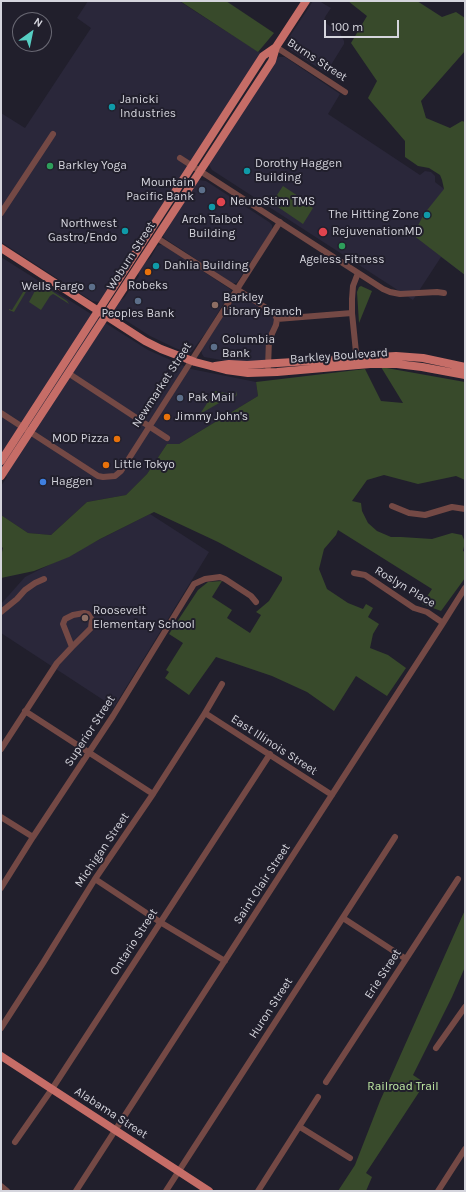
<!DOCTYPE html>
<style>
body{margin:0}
#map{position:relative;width:466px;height:1192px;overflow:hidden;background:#211f2c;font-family:Karla,sans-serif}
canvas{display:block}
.frame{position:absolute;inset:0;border:2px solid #d5d5dd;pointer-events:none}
.north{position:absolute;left:12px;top:12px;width:40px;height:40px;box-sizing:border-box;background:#211f2c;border:1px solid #696873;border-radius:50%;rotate:33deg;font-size:11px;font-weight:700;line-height:16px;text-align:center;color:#d5d5dd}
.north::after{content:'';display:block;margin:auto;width:14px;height:18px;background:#56cec3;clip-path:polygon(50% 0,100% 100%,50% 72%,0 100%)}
.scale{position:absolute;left:324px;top:20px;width:75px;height:18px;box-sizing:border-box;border:2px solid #d5d5dd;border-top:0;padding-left:5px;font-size:12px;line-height:14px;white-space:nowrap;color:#d5d5dd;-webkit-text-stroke:3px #211f2c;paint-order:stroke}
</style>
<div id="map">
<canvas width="466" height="1192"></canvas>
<div class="frame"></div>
<div class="north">N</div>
<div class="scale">100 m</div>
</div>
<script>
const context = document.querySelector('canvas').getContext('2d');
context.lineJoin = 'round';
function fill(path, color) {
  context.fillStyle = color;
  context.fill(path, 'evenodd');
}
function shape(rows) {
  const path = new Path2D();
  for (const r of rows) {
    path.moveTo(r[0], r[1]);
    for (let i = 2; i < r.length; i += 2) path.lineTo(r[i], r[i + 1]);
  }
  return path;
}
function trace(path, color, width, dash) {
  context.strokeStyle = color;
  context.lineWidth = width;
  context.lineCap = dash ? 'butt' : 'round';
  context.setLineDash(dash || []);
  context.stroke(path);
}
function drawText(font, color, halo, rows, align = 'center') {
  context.font = font + ' Karla,sans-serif';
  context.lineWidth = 4;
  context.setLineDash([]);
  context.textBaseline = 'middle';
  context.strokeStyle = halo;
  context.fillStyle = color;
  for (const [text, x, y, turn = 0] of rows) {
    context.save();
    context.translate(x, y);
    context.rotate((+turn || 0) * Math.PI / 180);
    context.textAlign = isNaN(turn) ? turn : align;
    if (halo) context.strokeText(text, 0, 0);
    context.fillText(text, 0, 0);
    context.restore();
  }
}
fill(shape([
 [88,1,179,1,262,54,101,301,98,302,92,301,1,242,1,113,25,128,91,28,77,18],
 [313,1,319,1,331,8,325,17,324,21,327,24,340,33,344,41,344,44,326,73,289,49,287,45,288,39],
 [279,57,285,57,340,94,328,114,420,175,425,171,431,172,435,176,435,182,465,205,465,275,441,257,413,300,212,170,209,165,209,162,277,58],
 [199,180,206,181,269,222,272,225,272,230,238,281,236,283,232,283,164,238,163,236,196,181],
 [160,245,163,245,230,289,231,291,207,331,191,352,187,352,175,348,150,336,119,316,115,312,115,307,119,301,124,298,139,276,138,273,143,264,151,257,157,246],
 [1,257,148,350,191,369,256,382,258,396,179,444,167,444,147,474,126,495,87,502,51,535,28,533,1,515,1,486,7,477,1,473],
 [239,295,242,295,272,315,275,319,275,323,266,346,266,358,264,361,233,362,204,357,202,354,201,350,236,297],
 [150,514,209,552,114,707,1,633,1,604,25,577]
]), '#2a273a');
fill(shape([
 [180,1,226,1,274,33,258,52],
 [348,1,417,1,442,17,456,12,465,18,465,51,421,101,426,118,450,128,462,121,465,122,465,275,413,235,424,214,444,189,442,180,440,175,429,168,418,166,405,157,405,141,368,98,377,81,351,43,367,16],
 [283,186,310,204,309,205,313,208,303,224,275,205,276,203,273,201],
 [28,284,30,285,14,312,9,310,9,309,12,310],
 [41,285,43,287,44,286,67,301,69,304,55,295,53,294,50,296,41,310,29,302,37,287],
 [361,286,372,291,359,323,357,292,359,287],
 [381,367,465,382,465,480,456,476,418,484,384,475,367,480,352,501,361,503,362,511,368,523,377,531,391,537,401,537,432,539,452,533,462,535,465,542,463,551,465,552,465,578,441,611,422,604,432,589,338,530,336,535,324,549,319,569,327,589,348,603,363,609,366,604,373,608,368,617,379,624,373,634,370,648,388,655,406,668,387,696,356,676,334,711,307,692,272,676,216,657,189,695,165,678,169,672,166,670,183,643,169,634,198,590,208,582,222,581,212,597,232,610,227,618,250,633,261,615,256,612,269,601,282,580,282,577,218,542,154,512,100,539,69,557,34,571,1,578,1,556,3,548,1,546,1,515,28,533,51,535,87,502,126,495,147,474,167,444,179,444,258,396,256,382,365,369,381,401,403,403],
 [215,391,236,395,236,391,237,395,235,397,233,395,200,414],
 [465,910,465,967,452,997,413,1075,425,1083,366,1173,372,1177,366,1191,338,1191,355,1165,380,1101]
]), '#384a2b');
trace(shape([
 [276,47,345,92],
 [180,158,383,289,390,292,400,294,437,292,444,293],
 [1,213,53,134],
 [157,238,274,313,277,319,276,325,269,340,268,367],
 [277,319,352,313],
 [357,362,352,313,352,299,353,286,358,273],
 [68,373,167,438],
 [1,413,98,476,103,477,115,476,121,471,280,222],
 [392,506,409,513,425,515,452,507,465,509],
 [354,573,365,575,414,608,427,612,443,623],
 [1,612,17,599,25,590,35,583,44,579],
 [25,711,153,794],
 [205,713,332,795],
 [1,749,57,663,72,647,63,624,65,619,73,615,84,613,88,614,92,620,91,628,72,647],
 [1,817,33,837],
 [95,879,160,922,225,961],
 [1,888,33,837,113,716,194,584,205,579,220,577,225,579,251,596,256,602],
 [343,918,406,959],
 [1,1028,43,963,95,879,153,794,205,713,222,684],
 [436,1048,465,1007],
 [326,1082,458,879],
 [300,1127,350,1158],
 [15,1142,52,1089,270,754],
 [1,1186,7,1191],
 [76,1191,443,623,465,588],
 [166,1191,395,837],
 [258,1191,318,1097],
 [438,1191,465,1149]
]), '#744945', 6);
trace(shape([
 [1,248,145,341,161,349,195,362,226,370,248,373,277,372,370,364,397,364,422,367,465,375],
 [215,366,229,364,247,365,277,363,396,356,423,358,465,367],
 [1,461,263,56,276,47],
 [1,476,272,61,276,47,306,1],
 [1,1056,209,1191]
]), '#c66d67', 8);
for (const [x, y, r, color] of [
 [112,107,4,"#0f9aa8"],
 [50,166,4,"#2e9e5b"],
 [247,171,4,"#0f9aa8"],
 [202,190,4,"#5c6f8a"],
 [221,202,5,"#e0444e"],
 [212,207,4,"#0f9aa8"],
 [427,215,4,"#0f9aa8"],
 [125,231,4,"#0f9aa8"],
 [323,232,5,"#e0444e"],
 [342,246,4,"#2e9e5b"],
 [156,266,4,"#0f9aa8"],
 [148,272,4,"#e8710a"],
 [92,287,4,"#5c6f8a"],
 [138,301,4,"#5c6f8a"],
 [215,305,4,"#8d6e63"],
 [214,347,4,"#5c6f8a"],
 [180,398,4,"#5c6f8a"],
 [167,417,4,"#e8710a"],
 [117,439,4,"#e8710a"],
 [106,465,4,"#e8710a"],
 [43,482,4,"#3f7fe0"],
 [85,618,4,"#8d6e63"]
]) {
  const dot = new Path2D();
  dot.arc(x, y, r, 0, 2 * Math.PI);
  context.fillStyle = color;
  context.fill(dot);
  trace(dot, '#211f2c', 1.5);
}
drawText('12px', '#d5d5dd', '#211f2c', [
 ["Burns Street",317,60,33],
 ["Woburn Street",131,256,-57],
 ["Barkley Boulevard",339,356,-4],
 ["Newmarket Street",162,385,-57],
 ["Roslyn Place",405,587,31],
 ["Superior Street",90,731,-57],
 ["East Illinois Street",274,745,33],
 ["Michigan Street",102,850,-56],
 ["Saint Clair Street",262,884,-57],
 ["Ontario Street",134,942,-57],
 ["Erie Street",383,974,-57],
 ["Huron Street",271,1008,-57],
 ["Alabama Street",111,1113,33]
]);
drawText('12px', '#d5d5dd', '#211f2c', [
 ["Janicki",120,100],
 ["Industries",120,114],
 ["Dorothy Haggen",255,164],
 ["Building",255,178],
 ["Barkley Yoga",58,166],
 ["Mountain",194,183,"right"],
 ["Pacific Bank",194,197,"right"],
 ["NeuroStim TMS",230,202],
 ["The Hitting Zone",419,215,"right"],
 ["Arch Talbot",212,220,"center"],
 ["Building",212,234,"center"],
 ["Northwest",117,224,"right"],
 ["Gastro/Endo",117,238,"right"],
 ["RejuvenationMD",332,232],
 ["Ageless Fitness",342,260,"center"],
 ["Dahlia Building",164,266],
 ["Robeks",148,286,"center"],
 ["Wells Fargo",84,287,"right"],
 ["Barkley",223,298],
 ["Library Branch",223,312],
 ["Peoples Bank",138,314,"center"],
 ["Columbia",222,340],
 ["Bank",222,354],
 ["Pak Mail",188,398],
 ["Jimmy John's",175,417],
 ["MOD Pizza",109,439,"right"],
 ["Little Tokyo",114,465],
 ["Haggen",51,482],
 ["Roosevelt",93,611],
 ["Elementary School",93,625]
], 'left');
drawText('12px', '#bfeaa3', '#211f2c', [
 ["Railroad Trail",403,1087]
]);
</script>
